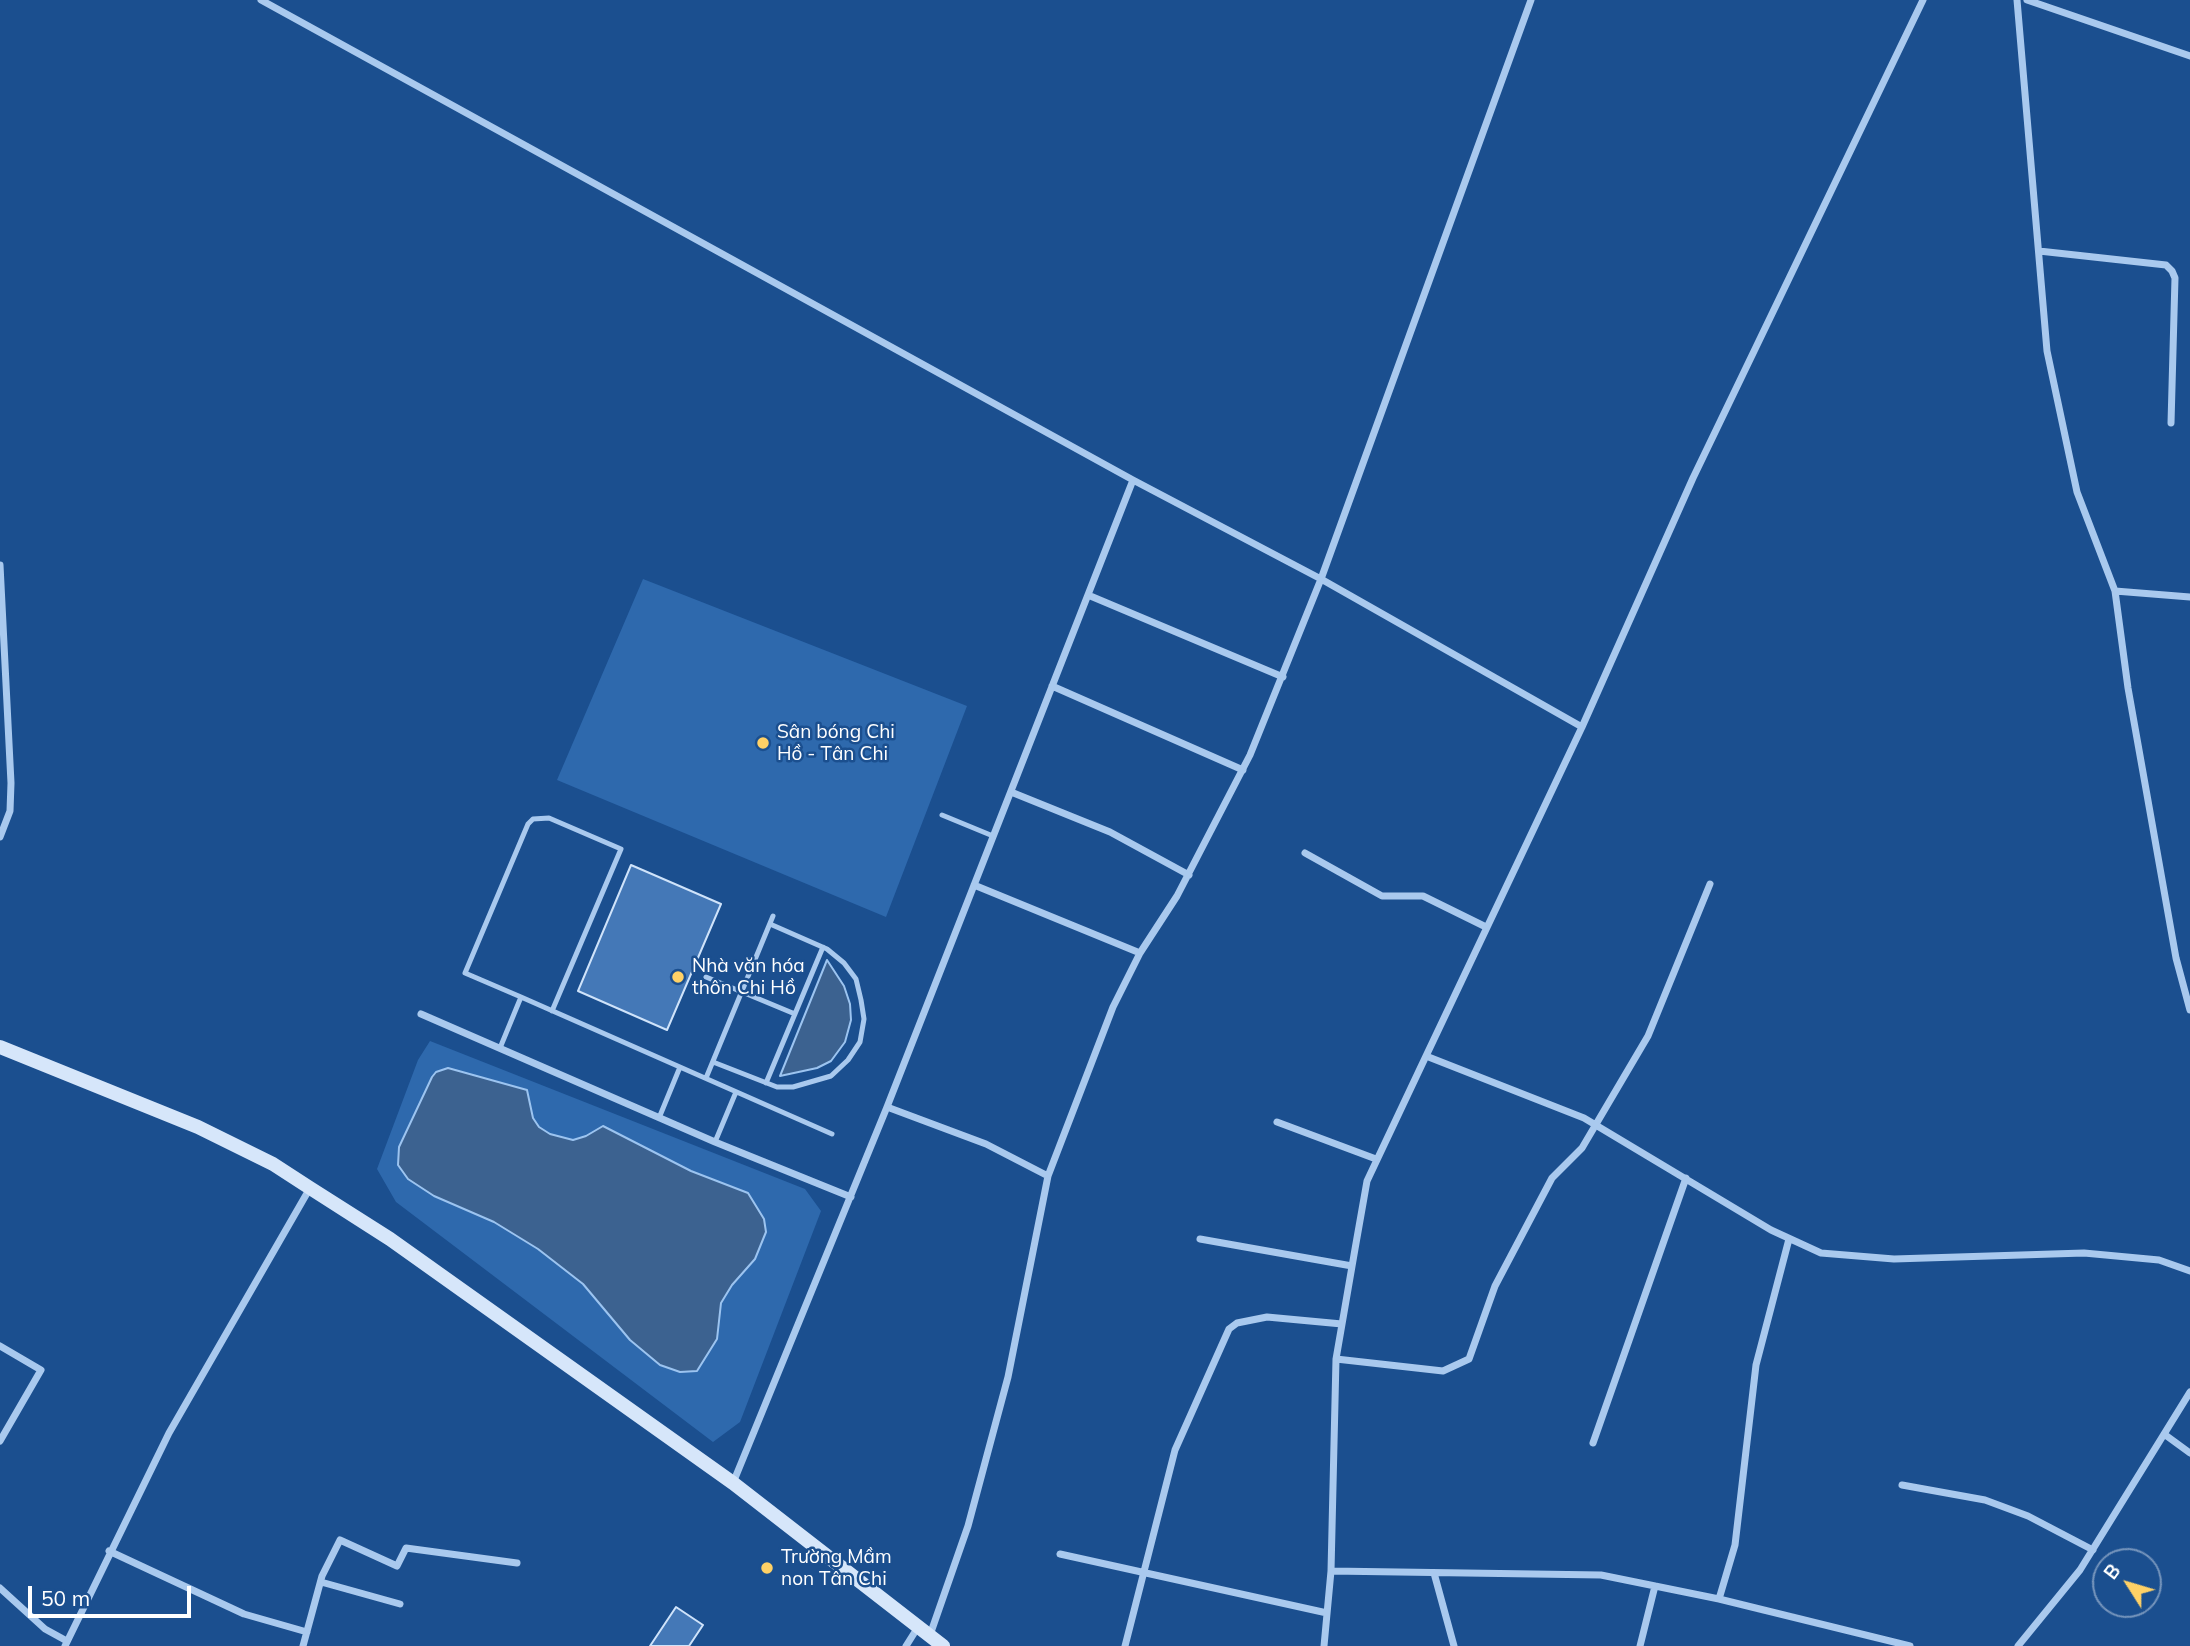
<!DOCTYPE html>
<meta charset="utf-8">
<style>
body{margin:0}
#map{position:relative;width:2190px;height:1646px;overflow:hidden;background:#1b4f8f;font-family:Mulish,sans-serif}
canvas{display:block}
.north{position:absolute;left:2092px;top:1548px;width:70px;height:70px;box-sizing:border-box;background:#1b4f8f;border:2px solid #7695bc;border-radius:50%;rotate:307deg;font-size:19px;font-weight:700;line-height:28px;text-align:center;color:#fff}
.north::after{content:'';display:block;margin:auto;width:24px;height:32px;background:#ffd166;clip-path:polygon(50% 0,100% 100%,50% 72%,0 100%)}
.scale{position:absolute;left:28px;top:1586px;width:163px;height:32px;box-sizing:border-box;border:4px solid #fff;border-top:0;padding-left:9px;font-size:21px;line-height:24px;white-space:nowrap;color:#fff;-webkit-text-stroke:5px #1b4f8f;paint-order:stroke}
</style>
<div id="map">
<canvas width="2190" height="1646"></canvas>
<div class="north">B</div>
<div class="scale">50 m</div>
</div>
<script>
const context = document.querySelector('canvas').getContext('2d');
context.lineJoin = 'round';
function fill(path, color) {
  context.fillStyle = color;
  context.fill(path, 'evenodd');
}
function shape(rows) {
  const path = new Path2D();
  for (const r of rows) {
    path.moveTo(r[0], r[1]);
    for (let i = 2; i < r.length; i += 2) path.lineTo(r[i], r[i + 1]);
  }
  return path;
}
function trace(path, color, width, dash) {
  context.strokeStyle = color;
  context.lineWidth = width;
  context.lineCap = dash ? 'butt' : 'round';
  context.setLineDash(dash || []);
  context.stroke(path);
}
function drawText(font, color, halo, rows, align = 'center') {
  context.font = font + ' Mulish,sans-serif';
  context.lineWidth = 5;
  context.setLineDash([]);
  context.textBaseline = 'middle';
  context.strokeStyle = halo;
  context.fillStyle = color;
  for (const [text, x, y, turn = 0] of rows) {
    context.save();
    context.translate(x, y);
    context.rotate((+turn || 0) * Math.PI / 180);
    context.textAlign = isNaN(turn) ? turn : align;
    if (halo) context.strokeText(text, 0, 0);
    context.fillText(text, 0, 0);
    context.restore();
  }
}
fill(shape([
 [643,579,967,706,886,917,557,780],
 [430,1041,805,1189,821,1211,740,1422,713,1442,396,1202,377,1169,418,1060]
]), '#2e69ad');
const water = shape([
 [827,960,844,986,850,1004,851,1020,845,1042,831,1061,817,1068,780,1076,827,960],
 [448,1068,527,1090,533,1118,539,1127,550,1134,573,1140,586,1136,603,1126,691,1171,748,1193,764,1219,766,1232,755,1259,732,1285,721,1303,717,1339,697,1371,680,1372,660,1365,630,1340,583,1284,538,1249,494,1222,434,1196,408,1179,398,1165,399,1147,432,1077,436,1072,448,1068]
]);
fill(water, '#3c6290');
trace(water, '#9cc4f0', 2);
const building = shape([
 [631,865,721,904,667,1030,578,991,631,865],
 [676,1607,703,1625,689,1646,650,1646,676,1607]
]);
fill(building, '#4478b7');
trace(building, '#cfe3fa', 2);
trace(shape([
 [942,815,993,836],
 [706,977,795,1014],
 [521,997,465,973,528,824,533,819,549,818,621,849,552,1011],
 [500,1048,521,997,832,1134],
 [713,1062,777,1087,793,1087,831,1076,848,1060,860,1042,864,1019,861,1000,856,979,844,963,827,949,770,924],
 [706,1078,773,916],
 [766,1083,823,947],
 [659,1118,680,1067],
 [715,1142,736,1092]
]), '#a9c9ee', 5);
trace(shape([
 [261,0,1133,480,1321,579,1531,0],
 [2017,0,2047,351,2077,492,2115,591,2128,688,2176,958,2190,1010],
 [2027,0,2190,56],
 [2039,251,2166,265,2172,271,2175,278,2171,423],
 [0,565,11,783,10,811,0,837],
 [2115,591,2190,597],
 [1088,595,1283,677],
 [1052,686,1243,770],
 [1582,727,1426,1056,1584,1118,1771,1230,1821,1253,1894,1259,2084,1253,2159,1260,2190,1271],
 [1011,792,1110,832,1189,875],
 [1305,853,1382,896,1423,896,1486,927],
 [974,885,1140,953],
 [421,1014,715,1142,851,1197],
 [887,1107,986,1144,1048,1176],
 [1277,1122,1376,1159],
 [1200,1239,1352,1266],
 [0,1346,41,1370,0,1441],
 [1336,1359,1443,1371,1469,1359,1495,1286,1552,1178,1582,1148,1648,1036,1710,884],
 [2164,1434,2190,1453],
 [1593,1443,1686,1178],
 [733,1483,887,1107,1133,480],
 [1902,1485,1985,1500,2028,1516,2093,1550],
 [109,1551,244,1614,307,1632],
 [1060,1554,1327,1613],
 [1331,1571,1601,1575,1719,1599,1910,1646],
 [1434,1573,1454,1646],
 [321,1582,400,1604],
 [0,1588,45,1629,65,1640],
 [1719,1599,1735,1545,1756,1365,1789,1239],
 [930,1635,968,1526,1008,1377,1048,1176,1113,1007,1140,953,1177,896,1250,755,1321,579,1582,727,1693,478,1923,0],
 [65,1646,169,1433,310,1188],
 [303,1646,322,1576,340,1540,397,1566,406,1548,517,1563],
 [906,1646,918,1627],
 [1125,1646,1175,1450,1229,1329,1237,1323,1267,1317,1342,1324],
 [1324,1646,1331,1571,1336,1359,1355,1249,1367,1181,1426,1056],
 [1640,1646,1655,1586],
 [2018,1646,2080,1570,2190,1392]
]), '#a9c9ee', 7);
trace(shape([
 [0,1047,198,1127,273,1164,310,1188,390,1239,733,1483,943,1646]
]), '#d6e6fa', 14);
for (const [x, y, r, color] of [
 [763,743,7,"#ffd166"],
 [678,977,7,"#ffd166"],
 [767,1568,7,"#ffd166"]
]) {
  const dot = new Path2D();
  dot.arc(x, y, r, 0, 2 * Math.PI);
  context.fillStyle = color;
  context.fill(dot);
  trace(dot, '#1b4f8f', 2.5);
}
drawText('19px', '#fff', '#1b4f8f', [
 ["Sân bóng Chi",777,732],
 ["Hồ - Tân Chi",777,754],
 ["Nhà văn hóa",692,966],
 ["thôn Chi Hồ",692,988],
 ["Trường Mầm",781,1557],
 ["non Tân Chi",781,1579]
], 'left');
</script>
